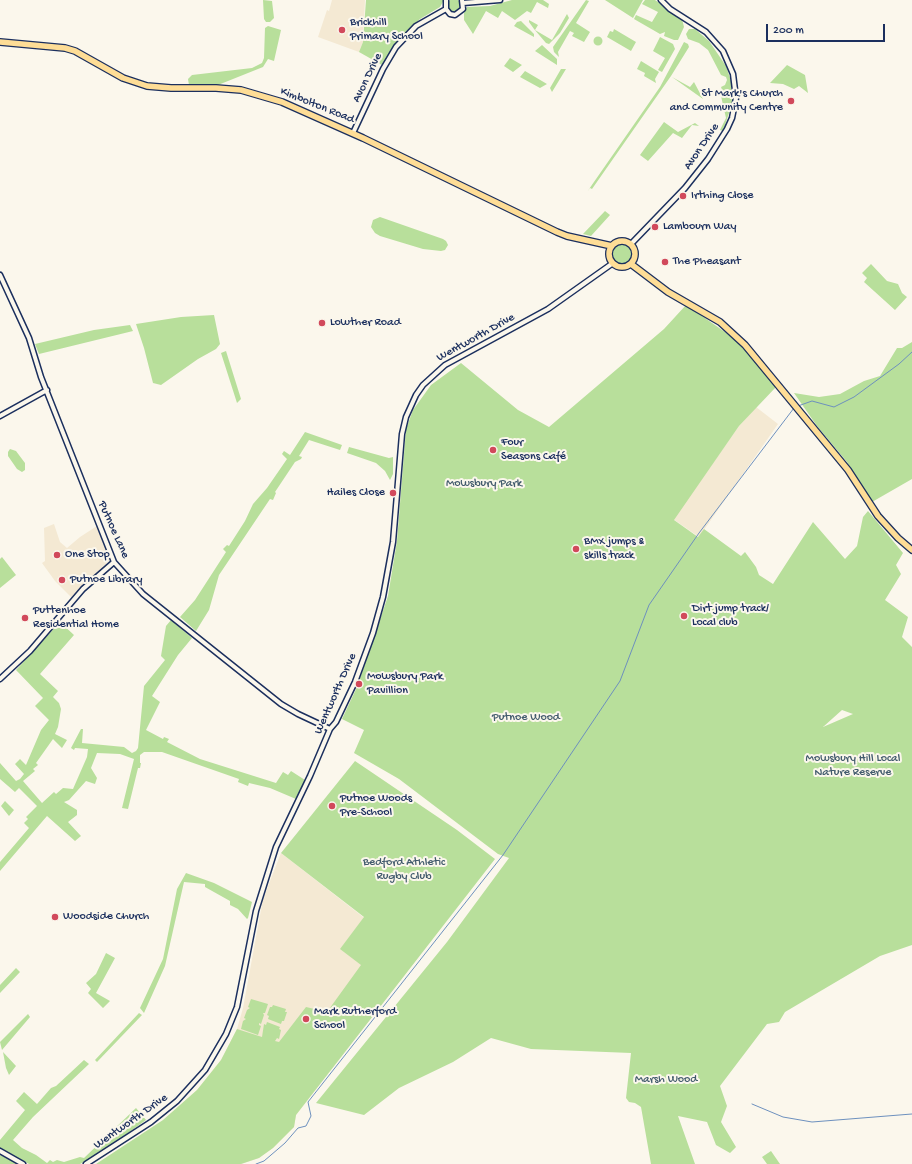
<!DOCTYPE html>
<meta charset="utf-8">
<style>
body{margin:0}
#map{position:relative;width:912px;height:1164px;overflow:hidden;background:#fbf7ec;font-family:"Gochi Hand",sans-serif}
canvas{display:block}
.scale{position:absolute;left:766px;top:24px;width:119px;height:18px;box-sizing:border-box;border:2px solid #1b2f5e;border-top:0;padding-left:5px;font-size:12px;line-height:14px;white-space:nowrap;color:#1b2f5e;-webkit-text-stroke:3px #fbf7ec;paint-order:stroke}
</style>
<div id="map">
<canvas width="912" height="1164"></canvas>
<div class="scale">200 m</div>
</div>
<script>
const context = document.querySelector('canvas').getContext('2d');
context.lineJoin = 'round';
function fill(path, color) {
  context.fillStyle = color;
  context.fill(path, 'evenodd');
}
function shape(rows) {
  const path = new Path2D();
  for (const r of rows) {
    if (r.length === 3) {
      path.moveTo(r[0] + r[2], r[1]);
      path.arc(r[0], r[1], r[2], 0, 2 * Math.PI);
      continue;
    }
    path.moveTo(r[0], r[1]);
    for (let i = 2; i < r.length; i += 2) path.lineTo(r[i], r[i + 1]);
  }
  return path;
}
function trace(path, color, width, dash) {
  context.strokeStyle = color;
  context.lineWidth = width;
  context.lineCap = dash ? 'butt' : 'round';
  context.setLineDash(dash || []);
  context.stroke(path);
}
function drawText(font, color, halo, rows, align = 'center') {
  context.font = font + ' "Gochi Hand",sans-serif';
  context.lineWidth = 4;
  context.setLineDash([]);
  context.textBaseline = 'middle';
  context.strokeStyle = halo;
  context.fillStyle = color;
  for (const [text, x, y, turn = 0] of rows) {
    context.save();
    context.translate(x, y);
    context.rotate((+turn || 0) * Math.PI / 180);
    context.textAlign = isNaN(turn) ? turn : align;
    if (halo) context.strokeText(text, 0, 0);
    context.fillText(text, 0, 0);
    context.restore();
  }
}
fill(shape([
 [332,0,365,0,363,42,359,52,318,37,327,10,329,11],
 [756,407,778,424,699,537,673,519,739,426],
 [54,524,60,542,67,548,80,537,97,526,110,555,109,561,72,598,55,581,42,563,45,561,44,528],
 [281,853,417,959,296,1115,294,1127,273,1148,259,1158,241,1164,163,1120,197,1090,221,1060,237,1029,243,1008,263,899]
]), '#f4e9d3');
fill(shape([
 [454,6,7],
 [263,0,272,1,274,18,270,22,266,22,264,19],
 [366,0,444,0,440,7,420,19,400,38,382,65,359,52,363,42],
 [512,0,543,0,549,4,548,8,537,2,531,13,527,11,515,20,502,11,498,18,486,11,473,34,464,20,464,13,467,7,490,6],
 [586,0,589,1,576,23,590,32,584,42,572,36,574,33,570,31,558,52,559,57,554,52,553,47],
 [605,0,643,0,633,18],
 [645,0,655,0,682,19,684,27,678,40,674,40,664,36,665,32,660,34,634,19,636,15,652,22,658,12,642,4],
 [567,14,569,18,560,33,549,44,546,43,534,29,529,22,529,20,538,25,535,30,552,40],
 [521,21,534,34,534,37,514,26,517,22],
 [268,26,281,30,274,61,268,59,263,67,218,85,189,85,188,79,192,75,252,68,262,63,264,58,265,28],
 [614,29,636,42,631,51,607,37,610,31,613,32],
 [689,29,695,29,709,41,726,66,731,81,732,104,723,131,720,130,726,118,721,96,724,95,721,87,725,85,727,80,726,77,721,75,708,50,699,43,688,39,686,34],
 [598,41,4.5],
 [660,37,673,44,675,49,662,72,658,70,665,58,653,51],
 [684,42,688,44,689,47,671,76,592,189,590,188,587,192,660,87],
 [542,45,557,59,557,65,535,51],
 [510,58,522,65,513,72,504,66],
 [641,61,659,72,655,79,656,83,644,76,645,73,637,69],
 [787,65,805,75,808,93,799,86,794,89,783,84,770,83],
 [561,69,566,69,552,92,550,88],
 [525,71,547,84,540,88,520,77],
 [672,77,690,87,694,82,703,99],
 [664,122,678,132,695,123,699,126,692,125,682,138,673,133,648,161,640,155],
 [605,211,610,215,591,236,583,234],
 [380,217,443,239,446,241,448,245,445,250,441,251,423,249,380,236,375,233,371,227,373,220],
 [623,253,11],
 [871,264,887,281,898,284,902,293,907,297,895,310,864,282,867,278,862,273],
 [686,305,738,341,776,387,739,426,674,520,698,537,704,529,741,556,745,552,756,567,759,575,773,584,813,522,845,559,857,546,863,517,868,511,903,553,896,565,901,574,885,600,908,617,902,637,912,647,912,945,880,956,785,1012,779,1022,767,1024,720,1086,727,1106,721,1122,736,1147,730,1153,716,1145,707,1122,678,1116,695,1164,651,1164,641,1107,635,1103,629,1102,626,1098,631,1053,531,1049,491,1038,453,1062,399,1088,364,1115,316,1103,447,942,509,858,498,854,399,779,354,753,364,730,342,719,357,687,388,596,397,541,406,429,413,410,431,385,461,363,518,410,549,427,664,329],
 [842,710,853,714,823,727],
 [214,315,220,344,216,349,198,359,161,385,153,383,144,348,136,324,181,317],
 [130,325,133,331,39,354,35,344,94,330],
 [912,342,912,479,872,502,847,462,817,426,794,393,819,397,840,394,864,381,880,376,897,348,902,348],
 [226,351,241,399,237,403,221,353],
 [305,432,342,445,340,450,309,440,299,456,302,457,301,459,295,462,275,492,276,493,273,500,270,499,219,575,209,610,196,631,180,617,195,600,226,552,223,549,227,545,229,546,245,521,253,504,267,488,287,459,282,454,284,451,290,455],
 [349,447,389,458,393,457,393,474,390,480,385,471,376,463,347,453],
 [10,449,16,451,25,463,25,470,22,472,17,469,8,456,8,452],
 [2,557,16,575,0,588,0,559],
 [171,620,192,638,178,655,152,696,160,702,146,730,163,739,164,737,169,739,167,742,200,759,276,783,283,772,288,775,291,771,305,780,296,799,270,788,249,783,248,786,238,782,239,779,162,752,144,752,140,755,140,763,141,763,140,768,138,768,128,809,122,808,134,759,120,754,97,753,91,768,97,778,95,784,86,781,69,800,64,802,77,810,77,815,68,822,81,836,75,841,47,816,0,871,0,862,29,828,24,823,28,819,26,817,37,806,19,788,15,792,0,779,0,763,16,781,20,779,24,774,15,764,20,759,26,765,41,730,49,720,35,706,43,698,16,670,60,622,74,635,40,674,58,691,53,697,59,703,61,709,58,727,55,734,67,740,62,748,53,739,36,763,38,765,33,769,35,771,23,781,42,803,54,792,56,794,63,788,73,789,87,757,88,749,75,748,74,750,71,748,81,729,83,729,82,743,124,747,132,753,136,751,138,748,144,686,165,660,161,656,166,626],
 [355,761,457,830,495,859,296,1115,294,1127,273,1148,259,1158,241,1164,96,1164,163,1120,197,1090,221,1060,237,1029,262,1037,264,1024,266,1025,267,1022,280,1027,279,1029,281,1030,279,1039,277,1038,275,1041,279,1042,306,1007,327,1012,361,965,340,949,364,917,281,853],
 [5,801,14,810,9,816,1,806],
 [186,873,214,883,252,902,248,918,247,919,238,909,230,905,230,901,205,887,205,884,184,882,165,966,144,1013,140,1008,163,959,177,889],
 [106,953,115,958,96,993,110,1001,103,1008,88,993,91,989,86,983,96,974],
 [16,968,20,972,0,993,0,985],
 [251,999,268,1004,265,1013,263,1013,264,1015,261,1024,259,1023,259,1025,261,1026,258,1035,241,1029,243,1021,246,1019,244,1018,247,1010,250,1008,248,1007],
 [273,1005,286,1009,285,1012,287,1012,284,1021,282,1021,281,1024,268,1019,269,1016,267,1015,270,1007,272,1007],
 [139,1013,142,1015,97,1062,95,1060],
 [28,1014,30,1017,2,1050,0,1042],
 [3,1052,16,1066,9,1075,6,1068],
 [84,1060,89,1064,33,1117,13,1140,22,1148,36,1155,47,1163,50,1160,53,1162,57,1160,64,1162,80,1157,84,1158,136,1108,146,1120,102,1152,80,1164,29,1164,0,1148,0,1140,25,1110,16,1101,24,1092,37,1104,51,1088,56,1086],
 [771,1151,780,1164,767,1164,762,1157],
 [0,1155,7,1158,17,1164,0,1164]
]), '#b8df9b');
trace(shape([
 [798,406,812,401,834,407,854,397,899,364,912,352],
 [752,1104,783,1117,812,1122,912,1114],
 [256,1164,264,1161,285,1143,298,1128,306,1126,311,1116,308,1102,503,855,620,681,649,605,699,533,794,408]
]), '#6d90be', 1);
const minor = shape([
 [446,0,446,9,450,14,455,15,463,9,462,0],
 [463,3,500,0],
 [353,133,383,69,396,47,416,26,446,9],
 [631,244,685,188,708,159,727,129,732,118,736,98,733,74,723,51,706,32,670,9,661,0],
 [0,275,29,338,41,377,114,562,143,594,281,704,298,714,330,729],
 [0,416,47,390],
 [0,679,30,651,83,589,114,562],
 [0,1151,23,1164],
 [86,1164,151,1122,177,1101,205,1070,226,1034,237,1007,256,911,276,847,310,776,330,729,336,722,355,682,373,633,383,597,393,542,402,434,406,417,416,395,423,385,445,365,548,309,613,263]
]);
const major = shape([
 [0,42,65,48,75,51,123,78,147,86,171,88,216,88,241,90,282,102,363,138,557,232,567,236,612,246],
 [622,254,13],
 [631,264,668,292,720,322,745,345,848,470,878,516,898,538,912,550]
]);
trace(minor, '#1b2f5e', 7);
trace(major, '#1b2f5e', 8);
trace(minor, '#fbf7ec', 4);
trace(major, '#fedd96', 5.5);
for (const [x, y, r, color] of [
 [342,30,4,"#d1495b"],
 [791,101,4,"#d1495b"],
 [683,196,4,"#d1495b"],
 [655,227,4,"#d1495b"],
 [665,262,4,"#d1495b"],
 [322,323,4,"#d1495b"],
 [493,450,4,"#d1495b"],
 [393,493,4,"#d1495b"],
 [576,549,4,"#d1495b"],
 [57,555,4,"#d1495b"],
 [62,580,4,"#d1495b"],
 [684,616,4,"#d1495b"],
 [25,618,4,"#d1495b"],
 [359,684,4,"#d1495b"],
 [332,806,4,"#d1495b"],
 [55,917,4,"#d1495b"],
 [306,1019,4,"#d1495b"]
]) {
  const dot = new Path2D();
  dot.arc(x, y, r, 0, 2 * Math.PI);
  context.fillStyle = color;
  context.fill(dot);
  trace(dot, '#fbf7ec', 1.5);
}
drawText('12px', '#1b2f5e', '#fbf7ec', [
 ["Brickhill",350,23],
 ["Primary School",350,37],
 ["St Mark's Church",783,94,"right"],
 ["and Community Centre",783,108,"right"],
 ["Irthing Close",691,196],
 ["Lambourn Way",663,227],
 ["The Pheasant",673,262],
 ["Lowther Road",330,323],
 ["Four",501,443],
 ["Seasons Café",501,457],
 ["Hailes Close",385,493,"right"],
 ["BMX jumps &",584,542],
 ["skills track",584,556],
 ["One Stop",65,555],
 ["Putnoe Library",70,580],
 ["Dirt jump track/",692,609],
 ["Local club",692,623],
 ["Puttenhoe",33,611],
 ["Residential Home",33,625],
 ["Mowsbury Park",367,677],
 ["Pavillion",367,691],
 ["Putnoe Woods",340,799],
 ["Pre-School",340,813],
 ["Woodside Church",63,917],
 ["Mark Rutherford",314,1012],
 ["School",314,1026]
], 'left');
drawText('12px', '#1b2f5e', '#fbf7ec', [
 ["Avon Drive",368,78,-64],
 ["Kimbolton Road",317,106,22],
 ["Avon Drive",702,147,-56],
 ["Wentworth Drive",476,338,-29],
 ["Putnoe Lane",113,530,66],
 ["Wentworth Drive",336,694,-66],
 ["Wentworth Drive",131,1122,-35]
]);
drawText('12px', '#425b6d', '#fbf7ec', [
 ["Mowsbury Park",484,484],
 ["Putnoe Wood",526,718],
 ["Mowsbury Hill Local",853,759],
 ["Nature Reserve",853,773],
 ["Bedford Athletic",404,863],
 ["Rugby Club",404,877],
 ["Marsh Wood",666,1080]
]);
</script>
